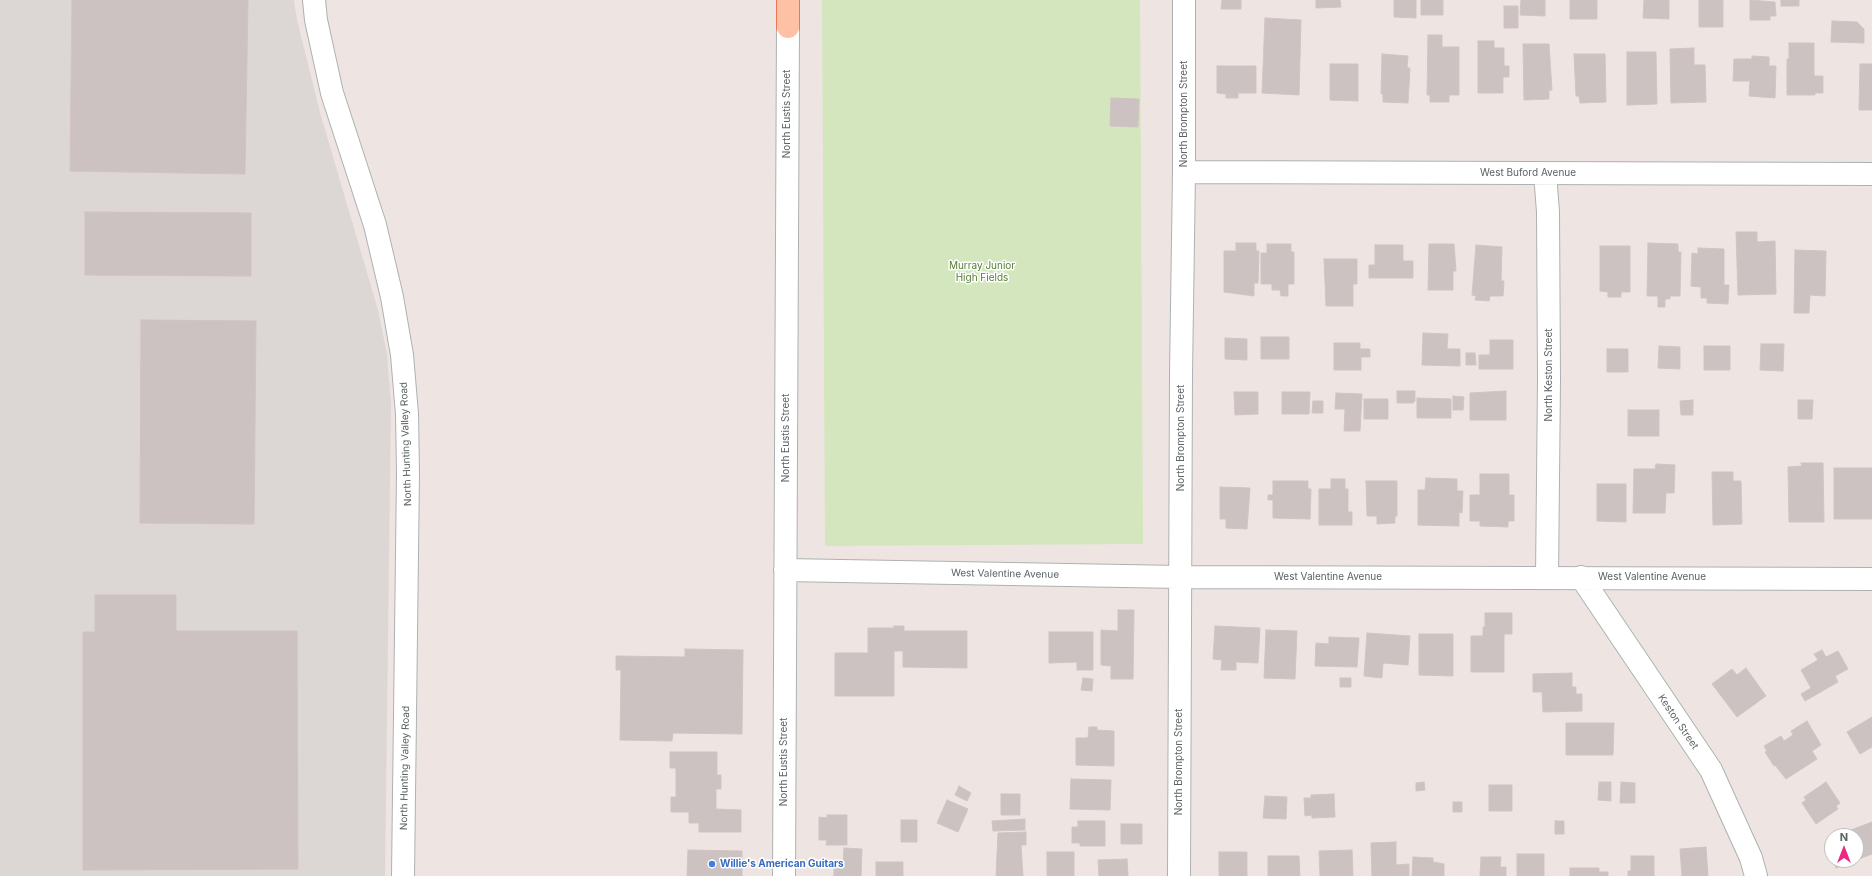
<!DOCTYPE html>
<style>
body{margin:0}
#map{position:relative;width:1872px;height:876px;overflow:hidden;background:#eee5e2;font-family:Inter,sans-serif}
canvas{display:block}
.north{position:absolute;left:1824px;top:828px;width:40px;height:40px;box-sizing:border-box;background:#fff;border:1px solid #bdc1c1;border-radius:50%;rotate:0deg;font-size:11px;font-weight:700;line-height:16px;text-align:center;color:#5b6363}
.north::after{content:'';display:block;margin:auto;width:14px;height:18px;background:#ec2a82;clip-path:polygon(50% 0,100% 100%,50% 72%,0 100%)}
</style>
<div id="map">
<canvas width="1872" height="876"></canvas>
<div class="north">N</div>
</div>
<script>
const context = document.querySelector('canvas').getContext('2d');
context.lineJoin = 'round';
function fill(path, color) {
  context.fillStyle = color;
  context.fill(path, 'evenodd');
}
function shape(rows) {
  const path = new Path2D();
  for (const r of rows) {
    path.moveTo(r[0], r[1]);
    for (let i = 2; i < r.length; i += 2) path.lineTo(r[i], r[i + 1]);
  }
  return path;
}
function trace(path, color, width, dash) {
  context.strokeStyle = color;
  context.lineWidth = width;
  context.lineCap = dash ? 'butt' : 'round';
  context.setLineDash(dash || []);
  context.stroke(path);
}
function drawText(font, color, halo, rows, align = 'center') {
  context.font = font + ' Inter,sans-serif';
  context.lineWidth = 3;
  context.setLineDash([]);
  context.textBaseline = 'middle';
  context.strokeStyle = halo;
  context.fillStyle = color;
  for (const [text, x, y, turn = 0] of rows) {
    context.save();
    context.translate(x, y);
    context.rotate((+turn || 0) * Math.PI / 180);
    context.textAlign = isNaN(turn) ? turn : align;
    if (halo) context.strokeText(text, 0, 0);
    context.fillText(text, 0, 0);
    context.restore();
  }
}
fill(shape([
 [0,0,294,0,297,20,321,116,378,310,387,354,391,403,385,876,0,876]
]), '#dcd6d5');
fill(shape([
 [822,0,1140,0,1143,544,825,546]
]), '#d3e6be');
const building = shape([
 [72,0,248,0,245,174,70,171,72,0],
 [1222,0,1241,0,1241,9,1221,9,1222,0],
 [1316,0,1340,0,1341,7,1316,8,1316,0],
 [1394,0,1416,0,1416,18,1394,17,1394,0],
 [1421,0,1443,0,1443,15,1421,15,1421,0],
 [1521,0,1545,0,1545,16,1520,15,1521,0],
 [1570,0,1597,0,1597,19,1570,19,1570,0],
 [1644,0,1669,0,1669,19,1643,18,1644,0],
 [1699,0,1723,0,1723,27,1699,27,1699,0],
 [1750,0,1775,2,1776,16,1770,16,1770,20,1750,20,1750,0],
 [1781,0,1799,0,1799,6,1781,6,1781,0],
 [1504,6,1518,6,1518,28,1504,28,1504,6],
 [1265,18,1301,20,1299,95,1262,93,1265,18],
 [1832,21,1857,22,1864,29,1864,43,1831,42,1832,21],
 [1428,35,1442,35,1442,47,1459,47,1459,95,1449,95,1449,102,1430,102,1430,95,1427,95,1428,35],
 [1478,41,1494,41,1494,48,1504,48,1504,66,1509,66,1509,77,1503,77,1503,93,1478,93,1478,41],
 [1789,43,1814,43,1814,76,1823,76,1823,93,1815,93,1815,95,1787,95,1787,59,1789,59,1789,43],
 [1523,44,1549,44,1552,90,1549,90,1549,99,1524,100,1523,44],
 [1694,48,1694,65,1705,65,1706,102,1671,103,1670,49,1694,48],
 [1627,52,1656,52,1657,104,1627,105,1627,52],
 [1382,54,1408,56,1407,68,1410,68,1408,103,1383,102,1383,94,1381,94,1382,54],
 [1574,54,1605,54,1606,102,1580,103,1579,96,1576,96,1574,54],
 [1752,56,1769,57,1769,66,1776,66,1775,98,1749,96,1750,81,1733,81,1734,59,1752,59,1752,56],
 [1330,64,1358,64,1358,101,1330,100,1330,64],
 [1860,64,1872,64,1872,110,1859,110,1860,64],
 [1217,66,1256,66,1256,93,1238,93,1238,98,1226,98,1226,94,1217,93,1217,66],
 [1111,98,1139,99,1138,127,1110,126,1111,98],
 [85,212,251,213,251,276,85,275,85,212],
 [1736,232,1757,232,1757,242,1775,241,1776,294,1738,295,1736,232],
 [1236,243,1256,243,1256,251,1259,251,1258,283,1254,283,1254,296,1224,292,1224,251,1236,251,1236,243],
 [1648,243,1678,244,1678,252,1681,252,1680,296,1670,296,1670,299,1665,299,1665,307,1658,307,1658,296,1647,296,1648,243],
 [1267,244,1291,244,1291,252,1294,252,1294,284,1288,284,1288,296,1281,296,1280,290,1272,290,1272,284,1261,284,1261,253,1267,253,1267,244],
 [1429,244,1454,244,1456,271,1453,271,1453,290,1428,290,1429,244],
 [1375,245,1403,245,1403,261,1413,261,1413,278,1369,278,1369,265,1375,265,1375,245],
 [1476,245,1502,247,1501,281,1504,281,1503,296,1490,296,1489,301,1475,300,1476,296,1472,295,1476,245],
 [1600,246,1630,246,1630,292,1621,292,1621,297,1608,297,1608,292,1600,291,1600,246],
 [1698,248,1724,249,1724,285,1729,285,1728,304,1707,303,1707,298,1701,298,1701,287,1691,286,1692,253,1698,254,1698,248],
 [1795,250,1826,251,1825,296,1810,295,1809,313,1794,313,1795,250],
 [1324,259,1357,259,1357,284,1353,284,1353,306,1326,306,1324,259],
 [141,320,256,321,254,524,140,523,141,320],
 [1423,333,1448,334,1447,349,1460,349,1460,366,1422,365,1423,333],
 [1261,337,1289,337,1289,359,1261,359,1261,337],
 [1225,338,1247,339,1247,360,1225,359,1225,338],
 [1490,340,1513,340,1513,369,1479,369,1479,355,1490,355,1490,340],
 [1334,343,1360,343,1360,349,1370,349,1370,357,1361,357,1361,370,1334,370,1334,343],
 [1761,344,1784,344,1783,371,1760,370,1761,344],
 [1659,346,1680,347,1680,369,1658,368,1659,346],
 [1704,346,1730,346,1730,370,1704,370,1704,346],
 [1607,349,1628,349,1628,372,1607,372,1607,349],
 [1466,353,1475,353,1476,365,1466,365,1466,353],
 [1397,391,1415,391,1415,401,1413,403,1397,403,1397,391],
 [1506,391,1506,420,1470,420,1470,393,1506,391],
 [1234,392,1258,392,1258,414,1235,415,1234,392],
 [1282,392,1310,392,1309,414,1282,414,1282,392],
 [1336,393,1362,394,1360,431,1344,431,1345,409,1335,409,1336,393],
 [1453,396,1464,397,1463,410,1453,410,1453,396],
 [1417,398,1451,399,1451,418,1417,418,1417,398],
 [1364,399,1388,399,1388,419,1364,419,1364,399],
 [1693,400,1693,415,1681,415,1680,401,1693,400],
 [1798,400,1813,400,1812,419,1798,419,1798,400],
 [1313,401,1323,401,1323,413,1312,413,1313,401],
 [1628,410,1659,410,1659,436,1628,436,1628,410],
 [1801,463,1823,463,1824,522,1789,522,1788,467,1802,466,1801,463],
 [1656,464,1675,465,1674,493,1666,493,1665,513,1633,513,1634,469,1655,469,1656,464],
 [1834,468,1872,468,1872,519,1834,519,1834,468],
 [1712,472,1733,472,1733,481,1741,481,1742,524,1713,525,1712,472],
 [1480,474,1509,474,1509,495,1514,495,1514,521,1508,521,1508,527,1480,526,1480,521,1470,521,1470,495,1480,495,1480,474],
 [1426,478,1457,479,1457,491,1463,491,1462,513,1459,512,1459,526,1418,525,1418,490,1425,490,1426,478],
 [1331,479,1345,479,1345,489,1348,489,1348,512,1352,512,1352,525,1319,525,1319,489,1331,489,1331,479],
 [1273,481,1308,481,1308,489,1311,489,1310,519,1273,518,1273,500,1268,500,1268,495,1273,495,1273,481],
 [1366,481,1397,481,1397,516,1395,516,1395,523,1377,524,1377,516,1367,516,1366,481],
 [1597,484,1626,484,1626,522,1597,521,1597,484],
 [1220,487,1250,488,1247,529,1226,528,1226,519,1220,519,1220,487],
 [95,595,176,595,176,631,297,631,298,869,83,870,83,632,95,632,95,595],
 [1118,610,1134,610,1133,679,1111,679,1111,666,1101,665,1101,630,1118,631,1118,610],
 [1485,613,1512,613,1512,634,1504,634,1504,672,1471,672,1471,636,1483,636,1483,627,1485,627,1485,613],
 [894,626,904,626,904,631,967,631,967,668,903,667,903,651,894,651,894,696,835,696,835,653,868,653,868,628,894,628,894,626],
 [1215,626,1260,628,1258,663,1236,662,1236,670,1221,670,1222,660,1213,659,1215,626],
 [1266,630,1297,631,1295,679,1264,678,1266,630],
 [1049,632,1093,632,1093,670,1077,670,1077,662,1049,663,1049,632],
 [1367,633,1410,636,1408,665,1383,663,1382,678,1364,676,1367,633],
 [1419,634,1453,634,1453,676,1419,675,1419,634],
 [1329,637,1359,638,1357,667,1315,666,1316,643,1329,644,1329,637],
 [685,649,743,650,742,734,673,733,672,741,620,740,621,670,616,670,616,656,685,657,685,649],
 [1822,650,1826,657,1838,651,1848,669,1835,676,1838,682,1805,701,1801,694,1811,688,1801,670,1818,660,1814,654,1822,650],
 [1746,668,1766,696,1737,717,1712,684,1732,669,1737,675,1746,668],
 [1572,673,1572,687,1576,687,1576,694,1582,694,1582,711,1543,712,1542,692,1533,692,1533,674,1572,673],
 [1083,678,1093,679,1092,691,1081,690,1083,678],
 [1340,678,1351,678,1351,687,1340,687,1340,678],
 [1872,717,1872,747,1860,754,1847,732,1872,717],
 [1807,721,1821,745,1812,751,1817,759,1786,779,1775,765,1774,766,1765,752,1767,751,1764,746,1781,736,1784,741,1793,735,1791,731,1807,721],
 [1566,723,1614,723,1613,755,1566,755,1566,723],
 [1089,727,1097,727,1097,730,1114,731,1114,766,1076,765,1076,738,1088,738,1089,727],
 [670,752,717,752,717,775,721,775,721,789,716,789,716,809,741,810,741,832,699,832,699,823,689,823,689,812,671,812,671,797,676,797,676,768,670,768,670,752],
 [1071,779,1111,780,1110,810,1070,809,1071,779],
 [1424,782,1425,790,1416,791,1416,783,1424,782],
 [1599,782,1611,782,1611,801,1598,800,1599,782],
 [1621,782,1635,783,1635,803,1620,803,1621,782],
 [1826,782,1840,803,1836,806,1838,809,1816,824,1802,803,1806,800,1804,797,1826,782],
 [1489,785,1512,785,1512,811,1489,811,1489,785],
 [959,786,971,793,967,801,955,795,959,786],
 [1001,794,1020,794,1020,815,1001,815,1001,794],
 [1334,794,1335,817,1312,818,1312,815,1305,816,1304,798,1311,798,1311,795,1334,794],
 [1265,796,1287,797,1286,819,1263,818,1265,796],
 [947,800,968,809,958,832,937,823,947,800],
 [1453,802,1462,802,1462,812,1453,812,1453,802],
 [827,815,847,815,847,845,826,845,827,840,819,840,819,817,827,818,827,815],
 [1025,819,1025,830,993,831,992,821,1025,819],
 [901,820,917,820,917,842,901,842,901,820],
 [1078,821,1105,821,1105,846,1080,846,1080,843,1072,843,1072,827,1078,827,1078,821],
 [1555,821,1564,821,1564,834,1555,834,1555,821],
 [1872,822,1872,854,1836,868,1833,860,1856,860,1856,836,1835,836,1872,822],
 [1121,824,1142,824,1142,844,1121,844,1121,824],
 [1026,832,1026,845,1021,845,1023,876,996,876,998,833,1026,832],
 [1832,837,1832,856,1826,840,1832,837],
 [1396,842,1396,865,1409,864,1409,876,1372,876,1371,843,1396,842],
 [1706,847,1708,876,1682,876,1680,849,1706,847],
 [844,848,862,849,861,876,834,876,834,865,843,865,844,848],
 [688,850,742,851,742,876,687,876,688,850],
 [1352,850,1353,876,1320,876,1319,851,1352,850],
 [1047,852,1074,852,1074,876,1047,876,1047,852],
 [1219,852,1247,852,1247,876,1219,876,1219,852],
 [1517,854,1544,854,1544,876,1517,876,1517,854],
 [1268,856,1299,856,1300,876,1268,876,1268,856],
 [1631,856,1654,856,1654,876,1628,876,1628,871,1631,871,1631,856],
 [1413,857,1433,858,1433,862,1444,864,1444,876,1412,876,1413,857],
 [1481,857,1501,857,1500,867,1506,867,1506,876,1480,876,1481,857],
 [1127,859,1128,876,1099,876,1098,860,1127,859],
 [876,862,903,862,903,876,876,876,876,862],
 [1570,868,1599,868,1599,872,1608,872,1608,876,1570,876,1570,868]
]);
fill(building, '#cbc2c1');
trace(building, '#d3c3c1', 1);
const minor = shape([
 [314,0,316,20,332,93,375,225,392,297,402,355,407,414,408,473,403,876],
 [1184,172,1872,174],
 [1545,173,1548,212,1549,380,1547,577],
 [785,570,1180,577,1872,579],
 [1581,577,1711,770,1751,858,1756,876],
 [784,876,788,27],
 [1179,876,1181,374,1184,172,1184,0]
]);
const major = shape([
 [788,27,788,0]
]);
trace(minor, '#acb2b3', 24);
trace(major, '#f47355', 24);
trace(minor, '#fff', 22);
trace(major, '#ffc1a6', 22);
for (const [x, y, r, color] of [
 [712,864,4,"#3f7fe0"]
]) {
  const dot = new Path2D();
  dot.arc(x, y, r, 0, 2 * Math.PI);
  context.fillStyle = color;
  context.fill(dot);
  trace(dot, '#fff', 1.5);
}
drawText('10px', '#5b6363', '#fff', [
 ["North Eustis Street",787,114,-90],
 ["North Brompton Street",1184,114,-90],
 ["West Buford Avenue",1528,173],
 ["North Keston Street",1549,375,-90],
 ["North Eustis Street",786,438,-90],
 ["North Brompton Street",1181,438,-90],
 ["North Hunting Valley Road",406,444,-92],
 ["West Valentine Avenue",1005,574,1],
 ["West Valentine Avenue",1328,577],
 ["West Valentine Avenue",1652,577],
 ["Keston Street",1678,722,56],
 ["North Eustis Street",784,762,-90],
 ["North Brompton Street",1179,762,-90],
 ["North Hunting Valley Road",405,768,-89]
]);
drawText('10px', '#557d30', '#fff', [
 ["Murray Junior",982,266],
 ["High Fields",982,278]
]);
drawText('bold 10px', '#366cbe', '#fff', [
 ["Willie's American Guitars",720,864]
], 'left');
</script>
